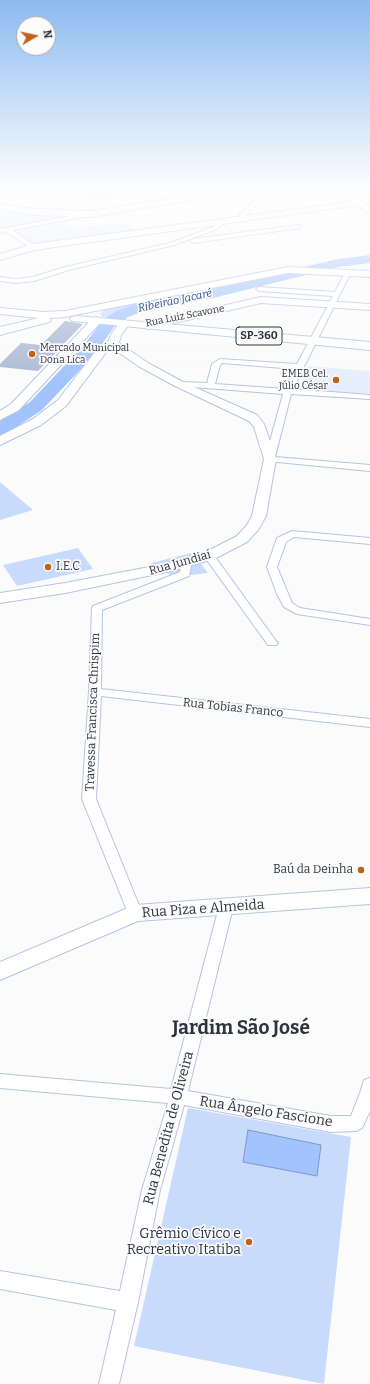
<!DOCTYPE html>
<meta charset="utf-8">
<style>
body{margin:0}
#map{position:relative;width:370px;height:1384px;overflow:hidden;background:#fbfbfb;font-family:Bitter,serif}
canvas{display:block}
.north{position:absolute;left:16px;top:16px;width:40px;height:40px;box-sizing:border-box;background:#fbfbfb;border:1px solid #a9abaf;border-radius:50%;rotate:81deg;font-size:11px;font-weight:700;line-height:16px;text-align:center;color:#2e343e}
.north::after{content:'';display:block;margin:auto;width:14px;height:18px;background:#c06218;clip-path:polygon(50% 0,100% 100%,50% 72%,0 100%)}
</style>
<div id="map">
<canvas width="370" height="1384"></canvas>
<div class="north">N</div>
</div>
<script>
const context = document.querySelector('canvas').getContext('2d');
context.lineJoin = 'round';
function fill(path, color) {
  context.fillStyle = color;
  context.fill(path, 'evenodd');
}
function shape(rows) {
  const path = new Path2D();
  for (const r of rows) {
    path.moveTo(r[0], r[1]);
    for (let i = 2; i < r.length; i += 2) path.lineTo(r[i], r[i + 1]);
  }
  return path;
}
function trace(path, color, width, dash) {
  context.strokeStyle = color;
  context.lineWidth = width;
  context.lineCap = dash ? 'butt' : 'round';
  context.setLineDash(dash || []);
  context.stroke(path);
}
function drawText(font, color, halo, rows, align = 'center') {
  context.font = font + ' Bitter,serif';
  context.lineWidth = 3.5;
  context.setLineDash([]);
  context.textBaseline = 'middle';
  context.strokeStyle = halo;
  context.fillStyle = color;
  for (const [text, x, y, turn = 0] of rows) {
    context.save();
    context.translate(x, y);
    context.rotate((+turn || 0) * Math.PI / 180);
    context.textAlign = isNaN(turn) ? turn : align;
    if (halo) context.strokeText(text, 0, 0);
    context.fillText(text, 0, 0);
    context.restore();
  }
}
fill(shape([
 [0,208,16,212,73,216,0,228],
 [65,222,73,228,123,222,136,231,35,244,16,231],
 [308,366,370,371,370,394,298,389]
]), '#e6eefc');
fill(shape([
 [78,187,116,187,127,193,96,199],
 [133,303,138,305,118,313,111,318,102,317,100,314,104,310],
 [0,482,33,510,0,520],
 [78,548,93,569,17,586,3,565],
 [192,553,208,573,174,577,151,563],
 [188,1108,351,1137,324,1384,134,1346]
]), '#c8dbfd');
const water = shape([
 [248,1130,321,1145,317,1176,243,1162,248,1130]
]);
fill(water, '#a2c3fe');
trace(water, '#7f98c4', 1);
fill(shape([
 [370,255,370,263,338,267,209,299,144,311,128,317,114,327,96,353,42,410,7,433,0,435,0,421,30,402,84,345,102,321,116,311,140,302,209,289,338,259,370,255]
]), '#a2c3fe');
fill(shape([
 [65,321,83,324,38,371,0,367,0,364,21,343,41,345]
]), '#acbbd6');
const street = shape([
 [241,188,254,194,260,201,246,215,246,218,243,220,240,218,240,214,254,201,250,196,239,191,239,189,241,188],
 [92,212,94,213,94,215,13,230,35,246,36,247,33,249,6,232,0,233,0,229,92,212],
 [224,219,227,221,217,229,174,245,69,270,34,281,16,283,0,281,0,277,16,279,33,277,65,267,170,243,213,227,224,219],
 [298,225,300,226,300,228,193,243,190,241,193,239,298,225],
 [346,271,351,272,293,389,370,395,370,399,291,394,275,457,370,465,370,471,267,461,265,459,283,394,179,386,175,384,179,382,207,383,212,364,220,359,297,364,333,296,259,291,256,289,259,287,335,292,346,271],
 [222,363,295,369,285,389,215,384,220,365,222,363],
 [292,531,370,538,370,544,294,537,286,542,277,567,292,603,300,608,370,619,370,625,297,614,284,607,277,594,267,567,277,538,292,531],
 [209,553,213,554,276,641,278,643,276,645,268,645,204,556,209,553],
 [187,559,192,562,189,576,102,610,101,689,370,719,370,727,101,696,96,799,142,913,140,917,135,918,130,917,128,913,82,799,89,692,92,608,93,606,180,572,182,562,187,559],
 [226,902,231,903,233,907,188,1091,331,1116,351,1116,360,1093,364,1080,370,1078,370,1111,362,1128,356,1131,331,1132,184,1105,160,1190,138,1302,119,1384,99,1384,116,1310,0,1289,0,1271,120,1291,142,1190,168,1103,0,1088,0,1074,171,1089,219,907,221,903,226,902]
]);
const secondary = shape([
 [3,187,11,187,9,191,0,196,0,190,3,187],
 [243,187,261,187,257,189,92,217,38,215,14,212,0,208,0,203,15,207,38,209,92,211,243,187],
 [357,201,360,201,361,203,360,205,34,250,0,260,0,254,33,244,357,201],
 [261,297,370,304,370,310,261,303,148,329,143,326,148,323,261,297],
 [97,317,102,320,101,322,19,410,0,420,0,411,11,404,93,318,97,317],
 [125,320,130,323,121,335,119,343,148,363,183,382,257,415,264,424,276,459,266,516,258,530,247,542,214,559,167,572,65,593,0,603,0,593,65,583,165,564,204,553,237,536,247,525,252,516,264,459,254,427,249,421,175,386,140,367,112,348,107,351,66,406,41,425,0,445,0,436,33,419,58,400,99,347,108,342,112,333,121,321,125,320],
 [370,888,370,904,138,921,0,980,0,962,135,905,370,888]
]);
const primary = shape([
 [328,187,338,187,370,207,370,214,328,187],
 [288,267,370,271,370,277,288,273,65,317,50,318,51,320,49,322,0,335,0,327,39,318,0,314,0,308,44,312,65,311,288,267],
 [76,316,370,342,370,350,72,321,70,319,72,317,76,316]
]);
trace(street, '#b5c4e0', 2);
trace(secondary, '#b5c4e0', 2);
trace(primary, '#b5c4e0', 2);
fill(street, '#fff');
fill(secondary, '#fff');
fill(primary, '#fff');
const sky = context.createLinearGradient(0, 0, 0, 381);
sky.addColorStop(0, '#8cbaf1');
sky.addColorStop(0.49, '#fdfdfd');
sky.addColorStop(1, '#fdfdfd00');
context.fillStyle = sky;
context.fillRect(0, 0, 370, 381);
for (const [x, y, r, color] of [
 [32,354,4,"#c06218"],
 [336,380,4,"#c06218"],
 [48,567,4,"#c06218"],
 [361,870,4,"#c06218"],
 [249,1242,4,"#c06218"]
]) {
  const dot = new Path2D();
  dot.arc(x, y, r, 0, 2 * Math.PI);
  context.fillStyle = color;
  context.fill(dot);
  trace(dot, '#fbfbfb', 1.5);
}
drawText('10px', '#2e343e', '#fbfbfb', [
 ["Rua Luiz Scavone",185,316,-11]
]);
drawText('10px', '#2e343e', '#fbfbfb', [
 ["Mercado Municipal",40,348],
 ["Dona Lica",40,360],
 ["EMEB Cel.",328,374,"right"],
 ["Júlio César",328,386,"right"]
], 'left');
drawText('italic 11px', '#2f5398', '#fbfbfb', [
 ["Ribeirão Jacaré",175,301,-12]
]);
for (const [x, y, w] of [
 [259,336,46]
]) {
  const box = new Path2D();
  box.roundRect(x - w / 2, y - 9, w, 18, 3);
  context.fillStyle = '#fbfbfb';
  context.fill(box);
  trace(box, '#2e343e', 1);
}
drawText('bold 11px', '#2e343e', null, [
 ["SP-360",259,336]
]);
drawText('12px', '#2e343e', '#fbfbfb', [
 ["Rua Jundiaí",180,563,-16],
 ["Rua Tobias Franco",233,708,6],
 ["Travessa Francisca Chrispim",93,712,-88]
]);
drawText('12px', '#2e343e', '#fbfbfb', [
 ["I.E.C",56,567],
 ["Baú da Deinha",353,870,"right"]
], 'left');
drawText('14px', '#2e343e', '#fbfbfb', [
 ["Rua Piza e Almeida",203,909,-4],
 ["Rua Ângelo Fascione",266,1112,9],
 ["Rua Benedita de Oliveira",169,1128,-75]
]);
drawText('14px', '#2e343e', '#fbfbfb', [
 ["Grêmio Cívico e",241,1234],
 ["Recreativo Itatiba",241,1250]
], 'right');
drawText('bold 19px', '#2e343e', '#fbfbfb', [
 ["Jardim São José",241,1029]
]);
</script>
